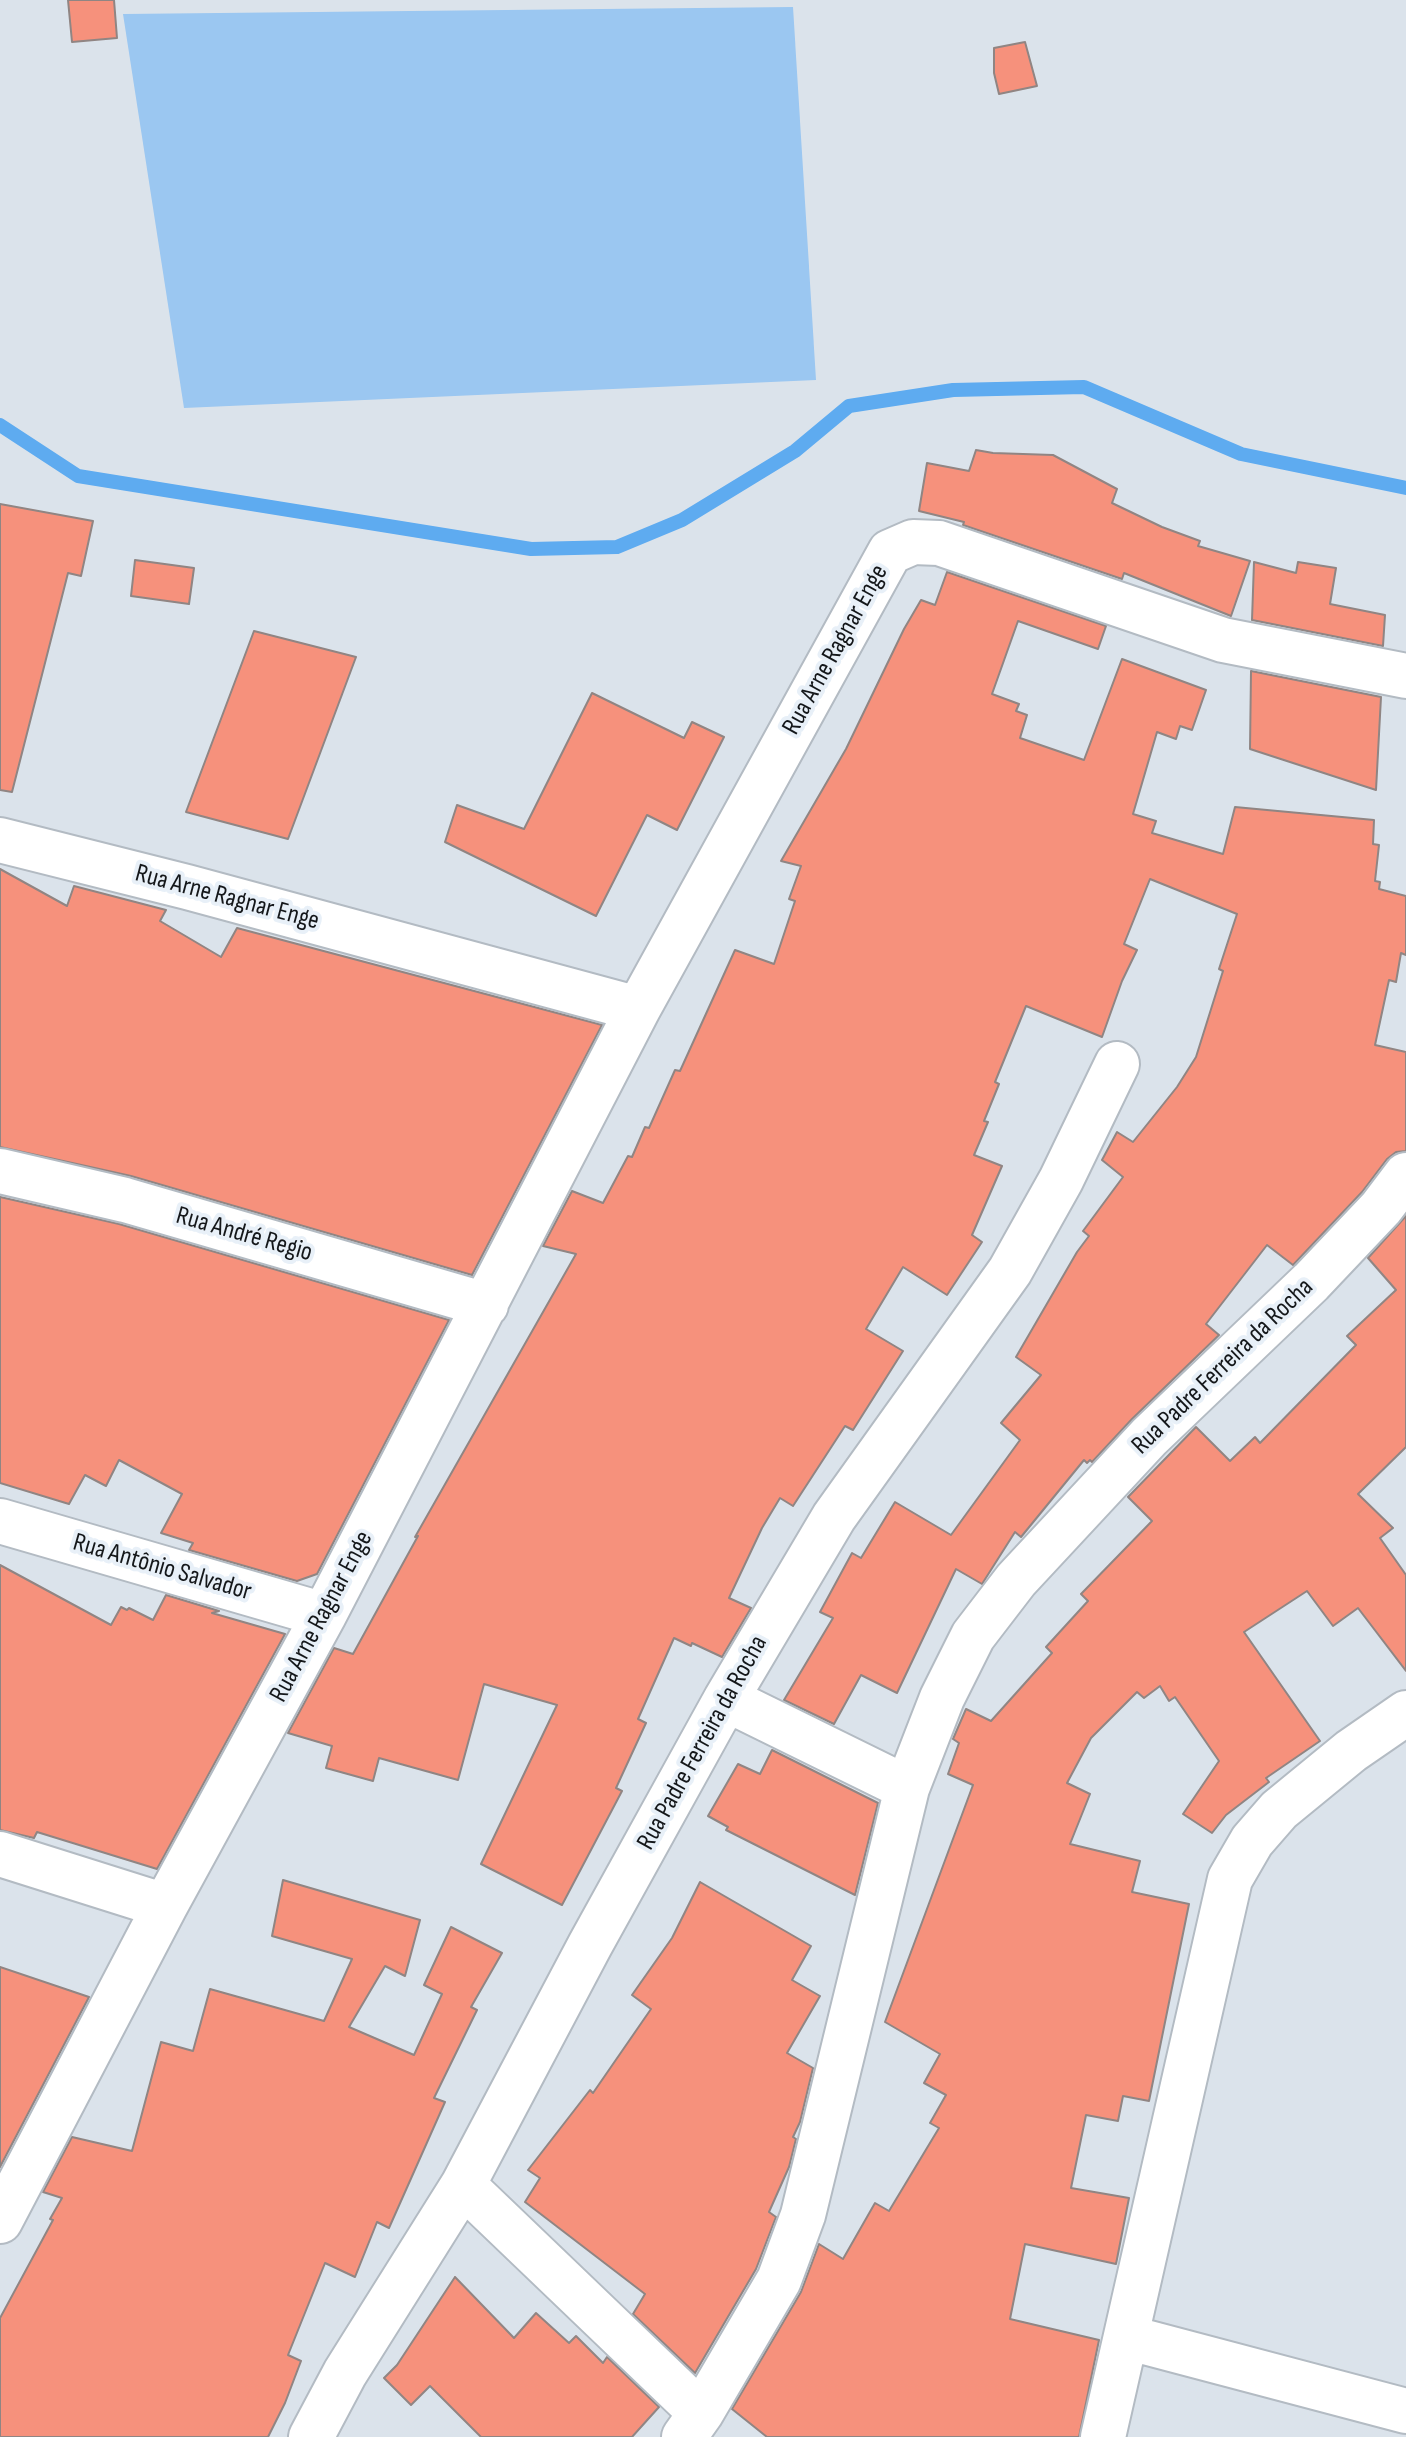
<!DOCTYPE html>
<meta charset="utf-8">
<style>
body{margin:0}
canvas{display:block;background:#dbe3eb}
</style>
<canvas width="1406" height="2437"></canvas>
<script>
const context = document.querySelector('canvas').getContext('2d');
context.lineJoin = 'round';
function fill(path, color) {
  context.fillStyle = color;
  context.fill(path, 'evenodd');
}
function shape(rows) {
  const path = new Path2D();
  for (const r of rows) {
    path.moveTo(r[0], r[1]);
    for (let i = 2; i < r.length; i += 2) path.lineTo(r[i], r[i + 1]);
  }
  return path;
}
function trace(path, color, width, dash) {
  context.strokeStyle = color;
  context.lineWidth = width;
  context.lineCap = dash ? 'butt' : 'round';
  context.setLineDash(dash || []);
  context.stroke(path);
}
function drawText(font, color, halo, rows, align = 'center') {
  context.font = font + ' "Sofia Sans Condensed",sans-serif';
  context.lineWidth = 8;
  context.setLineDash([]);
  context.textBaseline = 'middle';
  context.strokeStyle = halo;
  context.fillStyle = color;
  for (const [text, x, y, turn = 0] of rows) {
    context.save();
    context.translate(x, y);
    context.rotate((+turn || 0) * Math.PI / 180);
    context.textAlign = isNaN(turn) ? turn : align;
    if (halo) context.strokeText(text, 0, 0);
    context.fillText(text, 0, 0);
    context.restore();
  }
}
fill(shape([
 [793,7,816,380,184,408,123,14]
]), '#9bc7f1');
trace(shape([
 [0,425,78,476,531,549,617,547,682,520,795,451,849,406,953,390,1084,387,1241,454,1406,488]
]), '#5eabf0', 14);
const building = shape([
 [68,0,114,0,117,38,72,42,68,0],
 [1025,42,1037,86,999,94,994,73,994,48,1025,42],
 [976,450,993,453,1053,455,1117,489,1112,503,1162,527,1200,541,1198,546,1250,561,1231,616,1124,573,1122,579,963,525,964,522,919,511,927,463,969,471,976,450],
 [0,504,93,521,81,576,68,573,12,792,0,790,0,504],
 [135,560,194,568,189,604,131,596,135,560],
 [1254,562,1296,573,1298,562,1336,568,1330,604,1385,615,1383,646,1252,620,1254,562],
 [947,572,1106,626,1098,649,1018,621,992,694,1019,704,1016,711,1027,715,1020,738,1084,760,1122,659,1206,690,1192,730,1180,726,1176,739,1157,732,1133,814,1156,821,1152,833,1223,854,1235,807,1374,820,1373,844,1379,845,1375,881,1380,882,1379,889,1406,896,1406,955,1401,953,1396,982,1389,980,1375,1045,1406,1052,1406,1151,1396,1152,1387,1159,1362,1192,1293,1265,1267,1245,1206,1324,1219,1335,1132,1419,1092,1462,1090,1460,1087,1463,1084,1460,1021,1537,1015,1532,982,1584,956,1569,897,1693,861,1675,834,1724,784,1700,833,1618,820,1612,852,1553,861,1558,895,1502,951,1535,1020,1440,1001,1423,1041,1375,1016,1357,1077,1252,1089,1236,1083,1231,1123,1177,1102,1160,1117,1132,1133,1142,1177,1087,1196,1057,1223,971,1219,969,1237,914,1150,879,1124,944,1137,950,1122,981,1102,1037,1026,1006,995,1082,999,1084,984,1121,988,1122,974,1155,1002,1166,972,1235,982,1242,947,1295,903,1267,866,1329,903,1351,853,1430,845,1426,793,1506,780,1498,762,1528,729,1598,751,1608,722,1657,692,1643,691,1646,674,1638,638,1719,646,1723,616,1788,622,1791,562,1905,481,1864,557,1705,484,1684,458,1780,379,1758,373,1781,326,1768,332,1746,288,1733,334,1648,353,1654,418,1536,415,1537,576,1254,543,1246,572,1191,603,1203,628,1156,632,1157,645,1127,649,1128,675,1070,680,1071,735,950,774,964,795,901,789,899,801,866,781,861,846,749,904,629,921,600,935,605,947,572],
 [254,631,356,657,288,839,186,812,254,631],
 [1251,671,1381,697,1376,790,1250,749,1251,671],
 [592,693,684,738,692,722,724,737,677,830,647,815,596,916,445,842,457,805,524,829,592,693],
 [0,869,67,906,74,886,166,910,160,921,221,957,237,928,602,1025,472,1275,131,1176,0,1147,0,869],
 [0,1197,119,1224,449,1320,317,1574,297,1581,189,1550,193,1543,161,1533,182,1494,119,1460,106,1486,85,1475,69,1504,0,1483,0,1197],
 [1406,1216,1406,1447,1358,1494,1393,1528,1380,1538,1406,1575,1406,1671,1358,1608,1333,1626,1307,1591,1244,1632,1320,1741,1266,1778,1269,1782,1226,1815,1212,1833,1183,1814,1219,1761,1175,1697,1169,1701,1160,1686,1144,1698,1137,1692,1091,1738,1067,1783,1090,1794,1070,1844,1140,1861,1132,1892,1189,1904,1149,2101,1123,2096,1118,2121,1086,2115,1071,2188,1129,2198,1116,2264,1025,2244,1010,2319,1099,2340,1079,2437,767,2437,732,2409,801,2292,819,2244,843,2259,875,2203,889,2211,939,2128,930,2123,946,2095,924,2083,940,2054,885,2022,973,1785,948,1774,959,1743,953,1739,966,1709,991,1721,1052,1653,1046,1647,1088,1601,1081,1594,1152,1521,1128,1497,1196,1427,1230,1461,1255,1437,1260,1443,1356,1345,1347,1336,1396,1290,1368,1258,1406,1216],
 [0,1565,111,1625,121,1607,127,1610,129,1608,153,1620,166,1595,219,1611,212,1613,285,1634,157,1869,37,1832,34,1838,0,1830,0,1565],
 [772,1750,878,1803,855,1895,726,1830,728,1827,708,1816,738,1764,760,1774,772,1750],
 [283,1880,420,1920,405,1976,385,1966,349,2027,414,2055,442,1994,424,1985,451,1927,502,1953,471,2007,477,2010,434,2098,445,2102,389,2228,377,2222,355,2277,325,2263,288,2355,301,2361,285,2403,268,2437,0,2437,0,2318,53,2220,50,2219,62,2198,43,2192,72,2137,132,2151,161,2042,193,2051,210,1989,324,2021,352,1959,272,1936,283,1880],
 [700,1882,811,1946,792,1980,820,1996,787,2053,813,2068,800,2122,793,2137,796,2139,789,2167,769,2212,776,2217,756,2269,695,2373,633,2314,645,2294,525,2202,540,2178,528,2170,590,2090,593,2093,651,2009,632,1995,672,1938,700,1882],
 [0,1967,89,1997,0,2167,0,1967],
 [455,2277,514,2338,536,2313,569,2343,576,2336,603,2363,607,2357,659,2407,632,2437,481,2437,430,2386,411,2405,384,2378,397,2365,455,2277]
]);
fill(building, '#f6917c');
trace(building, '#908583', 2);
const minor = shape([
 [0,840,187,887,638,1009],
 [0,1171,125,1200,486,1305],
 [0,1521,324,1615],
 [726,1699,907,1788],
 [0,1854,165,1906],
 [463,2185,701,2413],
 [0,2221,165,1906,324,1615,638,1009,890,552,913,542,939,543,1223,640,1406,676],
 [1126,2337,1406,2411],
 [311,2437,345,2373,463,2185,590,1945,726,1699,834,1517,1010,1271,1061,1180,1117,1064],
 [684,2437,701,2413,779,2280,803,2215,907,1788,942,1698,973,1636,1016,1580,1149,1437,1311,1282,1381,1208,1406,1175],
 [1103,2437,1230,1879,1252,1841,1279,1810,1351,1751,1406,1713]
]);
trace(minor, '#b3bbc3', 48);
trace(minor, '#fff', 44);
drawText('26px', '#14171a', '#e8f0f8', [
 ["Rua Arne Ragnar Enge",836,650,-61],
 ["Rua Arne Ragnar Enge",227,898,15],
 ["Rua André Regio",244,1235,16],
 ["Rua Padre Ferreira da Rocha",1223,1367,-44],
 ["Rua Antônio Salvador",162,1568,16],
 ["Rua Arne Ragnar Enge",322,1617,-62],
 ["Rua Padre Ferreira da Rocha",703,1743,-61]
]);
</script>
